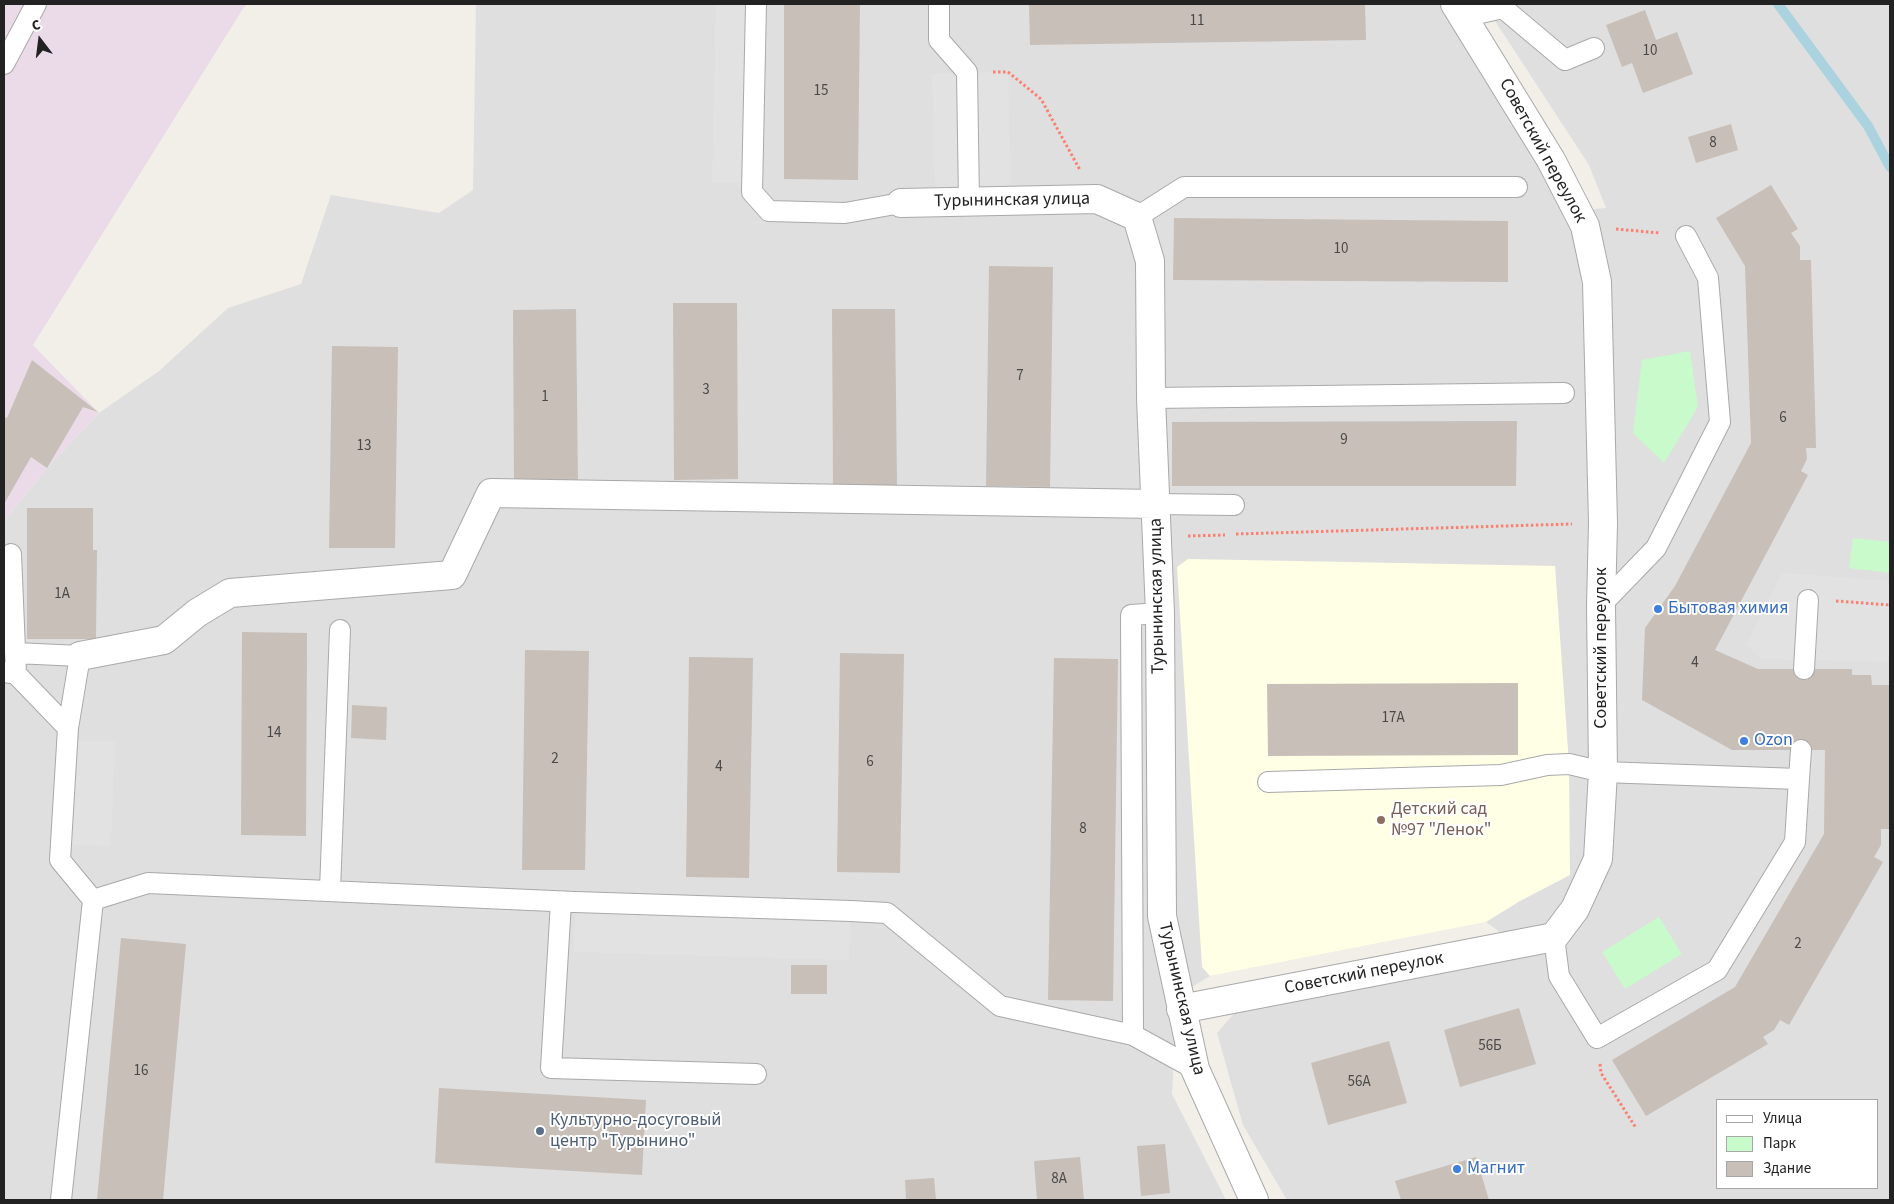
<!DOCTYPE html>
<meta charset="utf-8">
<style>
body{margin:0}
#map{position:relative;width:1894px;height:1204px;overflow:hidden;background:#f2efe9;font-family:"Source Sans 3",sans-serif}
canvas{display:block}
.frame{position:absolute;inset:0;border:5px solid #222;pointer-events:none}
.legend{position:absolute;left:1716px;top:1099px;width:162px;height:90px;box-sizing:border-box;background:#fff;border:1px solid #a7a7a7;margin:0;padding:6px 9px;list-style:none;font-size:15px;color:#222}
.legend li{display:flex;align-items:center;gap:10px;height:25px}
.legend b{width:25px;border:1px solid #a7a7a7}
.north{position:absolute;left:15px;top:15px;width:50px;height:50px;-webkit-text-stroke:4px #fff;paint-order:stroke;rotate:345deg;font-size:14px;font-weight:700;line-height:20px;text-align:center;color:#222}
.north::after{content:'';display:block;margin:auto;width:18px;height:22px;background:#222;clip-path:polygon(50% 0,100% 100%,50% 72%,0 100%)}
</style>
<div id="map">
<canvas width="1894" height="1204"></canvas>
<div class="frame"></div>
<ul class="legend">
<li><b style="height:6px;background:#fff"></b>Улица</li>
<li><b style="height:14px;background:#c8facc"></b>Парк</li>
<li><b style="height:14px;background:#c7bfb8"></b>Здание</li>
</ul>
<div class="north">С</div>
</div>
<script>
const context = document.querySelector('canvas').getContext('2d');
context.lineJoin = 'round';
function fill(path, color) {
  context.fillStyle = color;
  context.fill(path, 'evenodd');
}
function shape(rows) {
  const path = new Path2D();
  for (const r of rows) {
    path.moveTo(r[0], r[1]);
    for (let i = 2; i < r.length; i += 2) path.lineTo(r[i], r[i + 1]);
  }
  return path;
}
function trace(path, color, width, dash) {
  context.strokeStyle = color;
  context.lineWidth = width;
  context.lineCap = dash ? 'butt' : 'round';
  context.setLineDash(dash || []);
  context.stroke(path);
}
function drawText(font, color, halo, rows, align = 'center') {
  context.font = font + ' "Source Sans 3",sans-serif';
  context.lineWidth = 4;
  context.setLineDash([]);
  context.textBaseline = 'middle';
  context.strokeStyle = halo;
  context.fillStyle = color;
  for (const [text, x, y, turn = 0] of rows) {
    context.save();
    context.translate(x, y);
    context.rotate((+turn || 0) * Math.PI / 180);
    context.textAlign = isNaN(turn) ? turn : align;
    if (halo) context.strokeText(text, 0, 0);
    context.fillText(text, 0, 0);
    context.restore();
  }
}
fill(shape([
 [476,4,1440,4,1571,211,1606,208,1589,165,1484,4,1890,4,1890,1200,1287,1200,1243,1125,1217,1033,1238,1009,1526,951,1486,922,1210,976,1177,996,1172,1094,1226,1200,4,1200,4,521,47,468,99,413,159,371,228,308,301,284,331,195,439,213,473,190],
 [1718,1100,1878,1100,1878,1188,1718,1188]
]), '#e0dfdf');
fill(shape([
 [4,4,248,4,244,7,33,345,99,413,47,468,4,521]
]), '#ebdbe8');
fill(shape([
 [1188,559,1555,566,1569,764,1570,875,1520,901,1486,922,1210,976,1202,967,1177,567]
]), '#ffffe5');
fill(shape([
 [1690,351,1698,407,1664,463,1633,433,1642,360],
 [1853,538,1890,542,1890,573,1849,568],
 [1659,917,1682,954,1625,989,1602,952]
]), '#c8facc');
fill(shape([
 [716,4,756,4,752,183,712,182],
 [1008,72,1011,200,935,202,932,74],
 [1782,573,1890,581,1890,662,1762,659,1746,645],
 [56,740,115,742,111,846,51,844],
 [575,902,851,911,849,960,574,952]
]), '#e2e2e2');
trace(shape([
 [1778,4,1868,126,1890,167]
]), '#aad3df', 10);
fill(shape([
 [784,4,860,4,858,180,784,179],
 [1029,4,1365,4,1366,40,1030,45],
 [1645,10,1656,40,1677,32,1693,74,1643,93,1632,63,1622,67,1606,25],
 [1731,124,1738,150,1696,163,1688,137],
 [1771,185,1798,229,1791,233,1800,246,1800,260,1811,260,1816,448,1806,448,1807,459,1801,471,1808,475,1715,650,1758,669,1852,669,1852,675,1871,675,1872,685,1890,685,1889,829,1881,829,1881,845,1874,857,1883,862,1789,1025,1780,1020,1774,1030,1763,1037,1768,1044,1646,1116,1612,1060,1735,987,1824,834,1825,750,1732,750,1642,700,1645,628,1675,586,1751,443,1745,266,1716,218],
 [1174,218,1508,221,1508,282,1173,280],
 [989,266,1053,267,1050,487,986,486],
 [673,303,737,303,738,479,674,480],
 [576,309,578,486,514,486,513,310],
 [832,309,895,309,897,485,833,485],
 [332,346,398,347,395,548,329,548],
 [32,360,98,412,83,407,47,468,31,457,4,504,4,417,7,418],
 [1517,421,1516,486,1172,486,1172,422],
 [27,508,93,508,93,550,97,550,96,639,27,639],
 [242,632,307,633,306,836,241,835],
 [525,650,589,651,585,870,522,870],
 [840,653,904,654,900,873,837,872],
 [689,657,753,658,749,878,686,877],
 [1054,658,1118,659,1113,1001,1048,1000],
 [1518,683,1518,755,1268,756,1267,684],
 [352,705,387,707,386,740,351,738],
 [121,938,186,944,163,1200,97,1200],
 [791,965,827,965,827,994,791,994],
 [1519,1008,1536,1064,1460,1087,1444,1030],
 [1389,1041,1407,1103,1328,1125,1311,1063],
 [439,1088,646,1100,642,1175,435,1163],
 [1165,1144,1170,1193,1141,1196,1137,1146],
 [1080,1157,1084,1200,1037,1200,1034,1161],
 [1476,1157,1489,1200,1401,1200,1395,1181],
 [934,1178,936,1200,906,1200,905,1180]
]), '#c7bfb8');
const service = shape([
 [756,4,752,192,769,211,845,213,901,203],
 [939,4,939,40,967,72,969,201],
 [1463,17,1503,8,1565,60,1594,48],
 [4,64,36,4],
 [1137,217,1184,187,1517,187],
 [1151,398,1564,393],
 [1156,504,1234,505],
 [11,554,16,674],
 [1601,605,1656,548,1720,422,1708,278,1686,236],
 [15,653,80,656,68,728,60,860,93,900,61,1200],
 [1804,669,1808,600],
 [4,672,16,674,68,728],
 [1799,779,1801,750],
 [1268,782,1501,775,1547,765,1569,764,1603,772,1799,779,1795,842,1717,970,1597,1038,1559,976,1554,937],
 [330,890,340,630],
 [93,900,148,883,575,902,851,911,887,913,1000,1006,1133,1035,1195,1069],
 [561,902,551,1068,756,1074],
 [1133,1035,1131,615,1160,613]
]);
const minor = shape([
 [901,203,1097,199,1137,217,1150,261,1151,398,1160,613,1162,916,1195,1069,1254,1200],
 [80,656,164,640,197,613,230,593,452,575,491,493,1156,504],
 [1181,1009,1554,937,1575,909,1598,859,1603,772,1601,605,1603,523,1597,282,1585,226,1551,160,1455,4]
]);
trace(service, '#a9a9a9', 22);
trace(minor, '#a9a9a9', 30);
trace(shape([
 [993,72,1008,72,1041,99,1080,170],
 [1616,229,1660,233],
 [1236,534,1572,524],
 [1188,536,1225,535],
 [1836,601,1890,605],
 [1600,1064,1601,1073,1636,1128]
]), '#fa8072', 3, [2.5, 2.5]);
trace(service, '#fff', 20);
trace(minor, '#fff', 28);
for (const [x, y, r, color] of [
 [1658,609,5,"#3f7fe0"],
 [1744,741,5,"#3f7fe0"],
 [1381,820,5,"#8d6e63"],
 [540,1131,5,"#5c6f8a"],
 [1457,1169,5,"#3f7fe0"]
]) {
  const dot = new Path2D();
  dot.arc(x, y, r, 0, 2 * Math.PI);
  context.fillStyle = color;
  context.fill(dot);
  trace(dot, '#fff', 2);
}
drawText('15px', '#4b4948', null, [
 ["11",1197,22],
 ["10",1650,52],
 ["15",821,92],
 ["8",1713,144],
 ["10",1341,250],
 ["7",1020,377],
 ["3",706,391],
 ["1",545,398],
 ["6",1783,419],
 ["9",1344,441],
 ["13",364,447],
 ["1А",62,595],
 ["4",1695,664],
 ["17А",1393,719],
 ["14",274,734],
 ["2",555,760],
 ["6",870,763],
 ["4",719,768],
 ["8",1083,830],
 ["2",1798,945],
 ["56Б",1490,1047],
 ["16",141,1072],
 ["56А",1359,1083],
 ["8А",1059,1180]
]);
drawText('18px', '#222', '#fff', [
 ["Советский переулок",1542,151,61],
 ["Турынинская улица",1012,201,-1],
 ["Турынинская улица",1158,596,-91],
 ["Советский переулок",1602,648,-90],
 ["Советский переулок",1364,974,-11],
 ["Турынинская улица",1181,999,77]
]);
drawText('18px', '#366cbe', '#fff', [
 ["Бытовая химия",1668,609],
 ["Ozon",1754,741],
 ["Магнит",1467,1169]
], 'left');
drawText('18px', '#785e54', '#fff', [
 ["Детский сад",1391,810],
 ["№97 \"Ленок\"",1391,831]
], 'left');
drawText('18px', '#4e5e75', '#fff', [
 ["Культурно-досуговый",550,1121],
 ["центр \"Турынино\"",550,1142]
], 'left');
</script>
